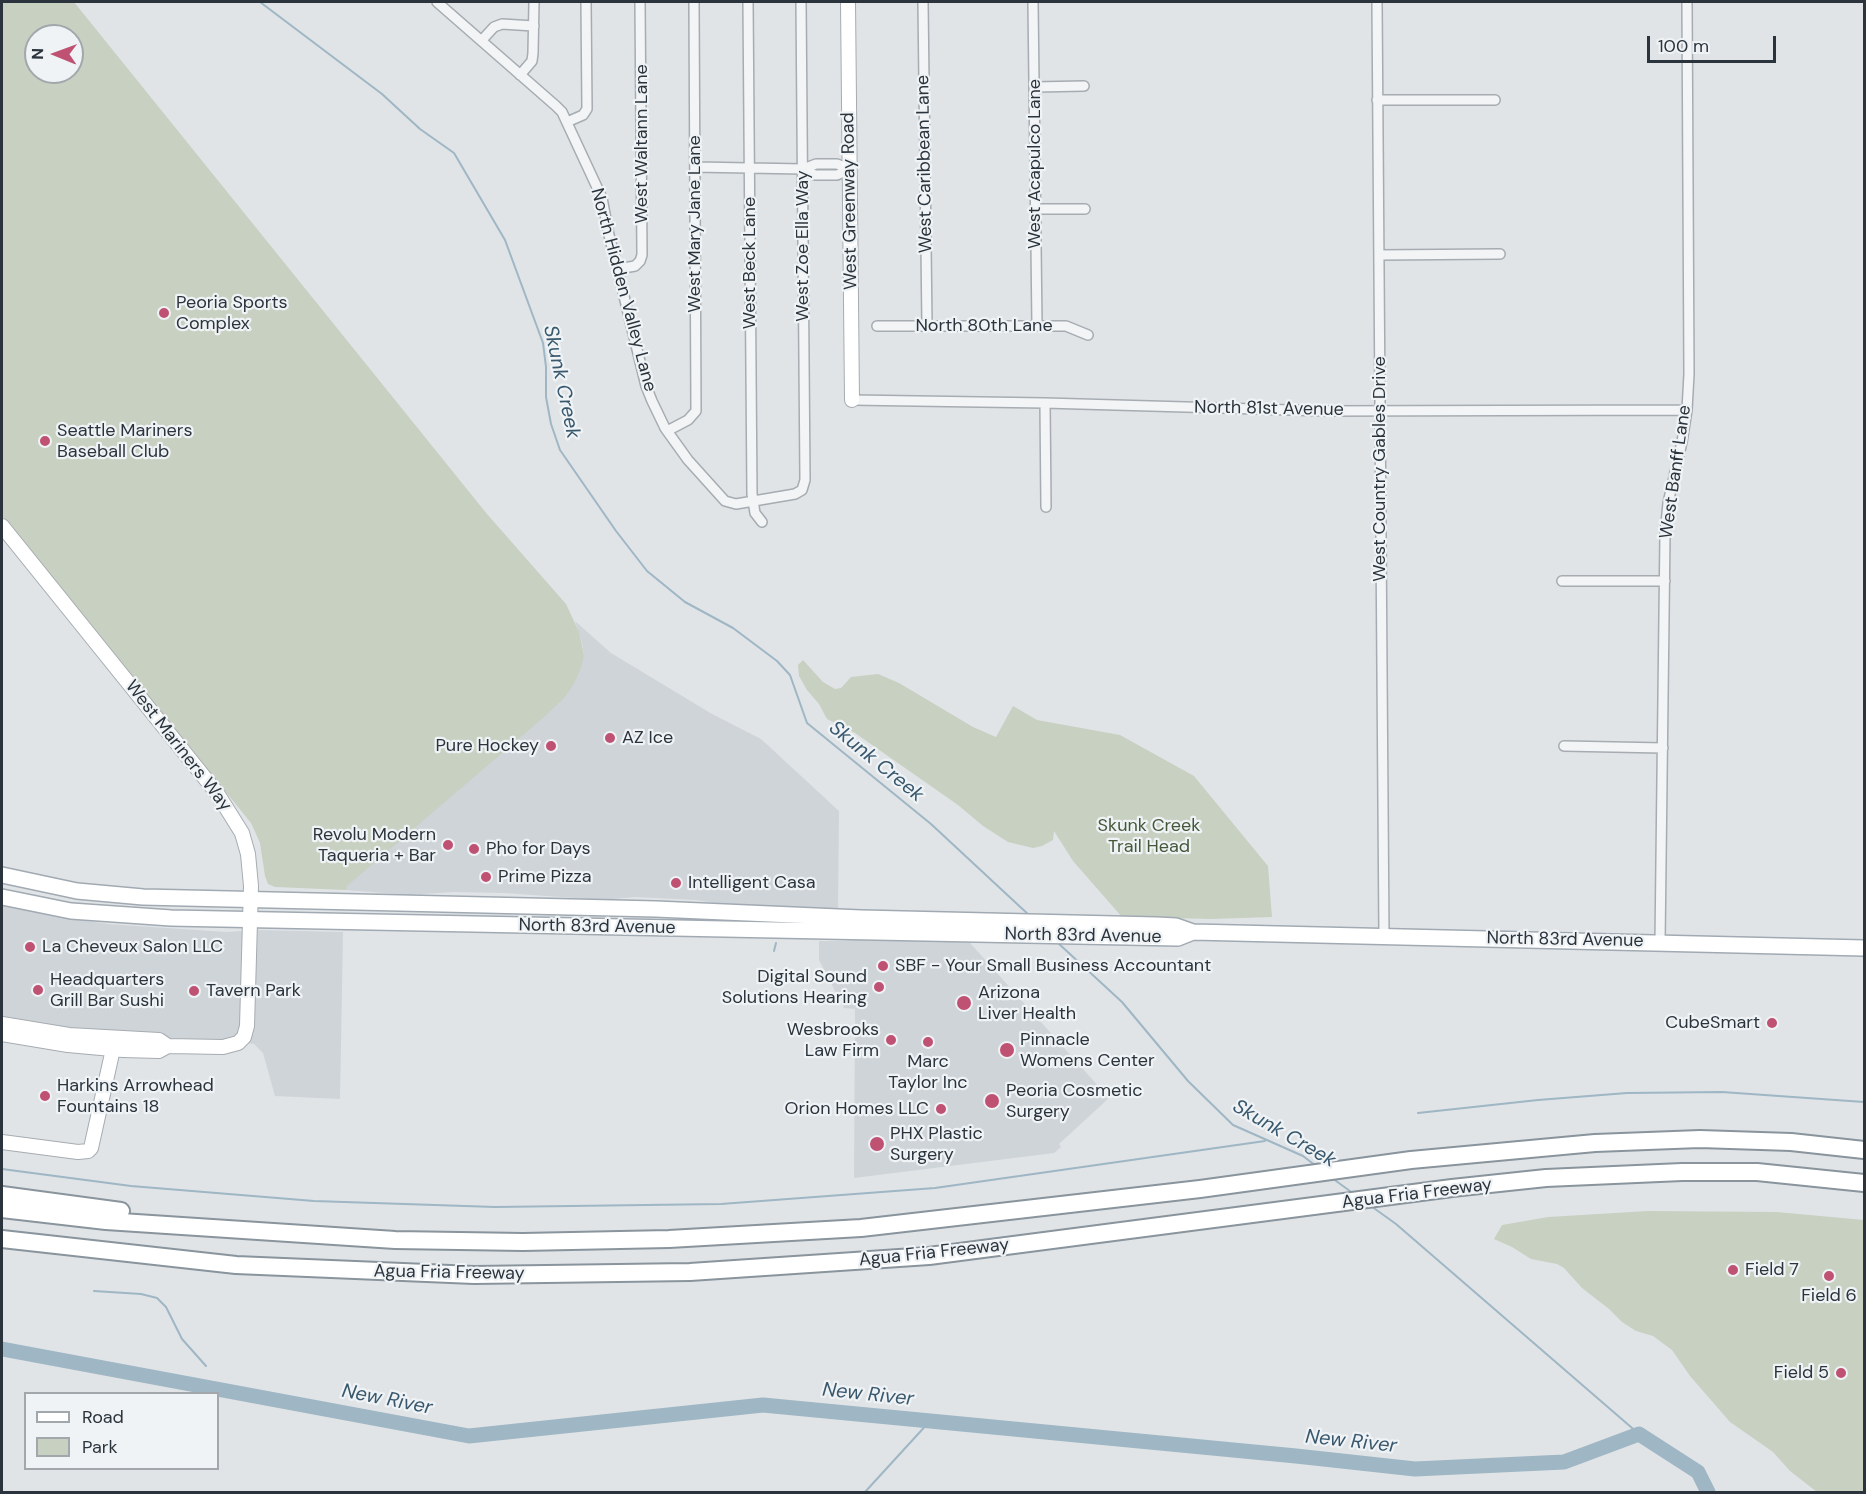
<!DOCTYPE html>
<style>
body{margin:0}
#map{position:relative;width:1866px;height:1494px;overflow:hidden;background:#e0e4e7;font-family:"DM Sans",sans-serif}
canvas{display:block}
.frame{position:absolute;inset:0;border:3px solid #2b343d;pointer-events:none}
.legend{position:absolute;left:24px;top:1392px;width:195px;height:78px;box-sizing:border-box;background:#eff3f5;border:2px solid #a1a7ab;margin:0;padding:8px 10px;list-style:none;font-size:18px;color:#2b343d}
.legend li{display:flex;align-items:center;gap:12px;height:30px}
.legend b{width:30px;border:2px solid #a1a7ab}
.north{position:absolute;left:24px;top:24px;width:60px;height:60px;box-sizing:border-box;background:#eff3f5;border:2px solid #a1a7ab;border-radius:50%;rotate:271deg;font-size:16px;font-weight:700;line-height:24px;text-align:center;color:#2b343d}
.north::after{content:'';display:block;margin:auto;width:21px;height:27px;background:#bf5273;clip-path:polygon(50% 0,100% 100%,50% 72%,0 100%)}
.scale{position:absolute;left:1647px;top:36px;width:129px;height:27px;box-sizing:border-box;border:3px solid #2b343d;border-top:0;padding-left:8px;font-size:18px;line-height:21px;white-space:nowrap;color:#2b343d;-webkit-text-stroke:4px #eff3f5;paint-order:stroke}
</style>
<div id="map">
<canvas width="1866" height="1494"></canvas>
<div class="frame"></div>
<ul class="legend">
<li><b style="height:8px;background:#fff"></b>Road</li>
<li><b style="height:16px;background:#c8d0c2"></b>Park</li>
</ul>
<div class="north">N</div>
<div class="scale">100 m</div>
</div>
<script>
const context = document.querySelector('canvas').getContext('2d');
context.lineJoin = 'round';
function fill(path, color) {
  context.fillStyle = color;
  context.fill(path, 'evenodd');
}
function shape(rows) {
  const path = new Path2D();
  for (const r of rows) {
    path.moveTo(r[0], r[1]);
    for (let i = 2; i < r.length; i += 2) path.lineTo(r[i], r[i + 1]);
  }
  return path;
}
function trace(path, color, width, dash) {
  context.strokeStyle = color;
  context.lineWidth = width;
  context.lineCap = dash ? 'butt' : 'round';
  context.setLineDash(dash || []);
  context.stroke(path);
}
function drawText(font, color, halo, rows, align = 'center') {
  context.font = font + ' "DM Sans",sans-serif';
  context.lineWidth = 4.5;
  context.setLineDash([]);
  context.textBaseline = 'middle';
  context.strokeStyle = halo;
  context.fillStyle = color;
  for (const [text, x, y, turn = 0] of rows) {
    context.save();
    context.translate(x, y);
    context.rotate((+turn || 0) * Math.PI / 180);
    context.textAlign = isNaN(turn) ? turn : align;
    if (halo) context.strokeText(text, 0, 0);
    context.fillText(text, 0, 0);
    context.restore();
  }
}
fill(shape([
 [575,621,611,653,712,714,761,739,839,811,838,911,741,907,696,900,635,897,602,900,505,893,453,892,408,895,346,890,346,887,584,655,582,643],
 [2,904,47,915,108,924,226,932,257,930,343,932,340,1099,275,1096,263,1053,254,1044,228,1040,152,1038,2,1022],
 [875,937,971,939,971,944,1109,1098,1059,1144,1061,1147,1054,1153,854,1178,855,1009,844,1008,819,960,819,941,847,941]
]), '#cfd4d9');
fill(shape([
 [2,2,74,2,487,514,566,604,579,632,584,655,581,668,574,684,564,698,543,718,347,886,346,890,275,887,268,884,265,876,260,843,251,823,2,516],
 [36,36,72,36,72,72,36,72],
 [803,660,823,682,835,689,841,688,851,677,878,674,899,683,973,727,996,737,1013,706,1037,720,1120,735,1194,776,1268,866,1272,917,1211,919,1122,917,1073,861,1054,831,1053,840,1042,846,1033,848,1008,842,983,826,958,805,855,733,827,719,819,704,807,690,799,676,798,665],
 [1648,1211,1777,1212,1864,1220,1864,1492,1817,1492,1790,1471,1773,1452,1730,1422,1690,1376,1672,1350,1653,1336,1636,1331,1622,1322,1609,1309,1582,1288,1564,1268,1557,1264,1531,1259,1512,1247,1494,1239,1502,1225,1548,1217]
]), '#c8d0c2');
trace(shape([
 [260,2,382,94,420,129,454,153,505,240,543,343,546,367,546,397,551,424,560,450,616,531,647,571,685,602,733,628,777,661,790,675,807,723,931,824,1030,916],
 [1058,943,1122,1002,1188,1081,1233,1125,1303,1156,1316,1166],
 [774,951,776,943],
 [1418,1113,1538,1100,1627,1093,1722,1092,1864,1102],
 [2,1169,131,1186,314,1201,495,1207,721,1204,935,1188,1265,1141],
 [1332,1178,1354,1194],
 [1371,1206,1396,1224,1639,1434],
 [94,1291,141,1294,157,1298,166,1307,182,1339,206,1366],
 [865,1492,930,1421]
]), '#9fb6c4', 2);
trace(shape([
 [2,1349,469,1436,763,1405,1296,1456,1415,1469,1564,1462,1639,1434,1698,1472,1708,1492]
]), '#9fb6c4', 15);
const street = shape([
 [437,2,556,106,562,112,602,198,609,235,646,386,652,401,665,428,688,460,725,501,736,504,795,494,802,490,805,480,801,2],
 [748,2,752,494,755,513,762,522],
 [923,2,927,326],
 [1033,2,1037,326],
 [1377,2,1384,936],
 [482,40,494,27,502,24,534,26],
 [520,75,532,61,533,53,534,2],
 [1035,87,1084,86],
 [1377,100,1495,100],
 [567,122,583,115,587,109,586,2],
 [695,167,803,169,815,175,837,175,850,169],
 [803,169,816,164,837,164,850,169],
 [1035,209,1085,209],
 [1379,255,1500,254],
 [618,269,635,266,640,261,642,255,640,2],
 [877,326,1066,326,1088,335],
 [852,400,1045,403,1326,411,1687,410],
 [1045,403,1046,507],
 [667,431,688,420,696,411,694,2],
 [1562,581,1665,581],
 [1564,746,1663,748],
 [1660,943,1665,534,1668,503,1682,442,1687,410,1689,374,1687,2]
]);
const secondary = shape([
 [848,2,852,400],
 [2,526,217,793,242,833,248,854,251,886,247,1026,244,1037,238,1043,223,1047,168,1046,159,1051,123,1050,68,1045,2,1034],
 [2,1024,69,1035,159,1040,168,1046],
 [2,1142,78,1152,88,1151,91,1148,113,1049,114,1038]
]);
const primary = shape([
 [2,875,77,891,143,897,656,909,861,918,1156,925,1176,926,1193,932,1864,948],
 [2,897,71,911,171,918,1178,938,1193,932]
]);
const highway = shape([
 [2,1195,121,1211],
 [2,1209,106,1221,395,1240,523,1242,669,1239,861,1228,1200,1189,1411,1160,1595,1143,1700,1139,1791,1142,1864,1150],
 [2,1239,236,1265,474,1275,690,1272,929,1256,1452,1188,1546,1178,1682,1172,1757,1172,1864,1183]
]);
trace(street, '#a6acb1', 12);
trace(secondary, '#a6acb1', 16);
trace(primary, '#a1aab2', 18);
trace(highway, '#89949c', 20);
trace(street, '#f2f4f6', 9);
trace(secondary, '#fff', 14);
trace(primary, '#fff', 15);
trace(highway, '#fff', 16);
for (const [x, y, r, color] of [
 [164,313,6,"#bf5273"],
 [45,441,6,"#bf5273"],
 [610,738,6,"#bf5273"],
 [551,746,6,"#bf5273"],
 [448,845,6,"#bf5273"],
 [474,849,6,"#bf5273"],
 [486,877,6,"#bf5273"],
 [676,883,6,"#bf5273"],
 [30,947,6,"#bf5273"],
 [883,966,6,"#bf5273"],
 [879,987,6,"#bf5273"],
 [38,990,6,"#bf5273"],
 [194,991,6,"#bf5273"],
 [964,1003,8,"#bf5273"],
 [1772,1023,6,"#bf5273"],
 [891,1040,6,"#bf5273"],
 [928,1042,6,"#bf5273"],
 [1007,1050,8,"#bf5273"],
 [45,1096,6,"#bf5273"],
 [992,1101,8,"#bf5273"],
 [941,1109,6,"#bf5273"],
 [877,1144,8,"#bf5273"],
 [1733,1270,6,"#bf5273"],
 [1829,1276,6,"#bf5273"],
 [1841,1373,6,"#bf5273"]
]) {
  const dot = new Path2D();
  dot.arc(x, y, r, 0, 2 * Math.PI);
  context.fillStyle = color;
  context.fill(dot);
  trace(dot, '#eff3f5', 2);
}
drawText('18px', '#2b343d', '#eff3f5', [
 ["West Waltann Lane",642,144,-90],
 ["West Caribbean Lane",925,164,-91],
 ["West Acapulco Lane",1035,164,-90],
 ["West Greenway Road",850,201,-91],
 ["West Mary Jane Lane",695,224,-90],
 ["West Zoe Ella Way",803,246,-90],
 ["West Beck Lane",750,263,-90],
 ["North Hidden Valley Lane",623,290,75],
 ["North 80th Lane",984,326],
 ["North 81st Avenue",1269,409,1],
 ["West Country Gables Drive",1380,469,-90],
 ["West Banff Lane",1676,472,-82],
 ["West Mariners Way",178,746,52],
 ["North 83rd Avenue",597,927,1],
 ["North 83rd Avenue",1083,936,1],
 ["North 83rd Avenue",1565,940,1],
 ["Agua Fria Freeway",1417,1194,-7],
 ["Agua Fria Freeway",934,1253,-6],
 ["Agua Fria Freeway",449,1273,1]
]);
drawText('18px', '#2b343d', '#eff3f5', [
 ["Peoria Sports",176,303],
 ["Complex",176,324],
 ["Seattle Mariners",57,431],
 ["Baseball Club",57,452],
 ["AZ Ice",622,738],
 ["Pure Hockey",539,746,"right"],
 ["Revolu Modern",436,835,"right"],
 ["Taqueria + Bar",436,856,"right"],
 ["Pho for Days",486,849],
 ["Prime Pizza",498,877],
 ["Intelligent Casa",688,883],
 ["La Cheveux Salon LLC",42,947],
 ["SBF - Your Small Business Accountant",895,966],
 ["Digital Sound",867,977,"right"],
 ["Solutions Hearing",867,998,"right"],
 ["Headquarters",50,980],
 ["Grill Bar Sushi",50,1001],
 ["Tavern Park",206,991],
 ["Arizona",978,993],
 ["Liver Health",978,1014],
 ["CubeSmart",1760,1023,"right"],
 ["Wesbrooks",879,1030,"right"],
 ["Law Firm",879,1051,"right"],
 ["Pinnacle",1020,1040],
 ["Womens Center",1020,1061],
 ["Marc",928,1062,"center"],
 ["Taylor Inc",928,1083,"center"],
 ["Harkins Arrowhead",57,1086],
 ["Fountains 18",57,1107],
 ["Peoria Cosmetic",1006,1091],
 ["Surgery",1006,1112],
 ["Orion Homes LLC",929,1109,"right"],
 ["PHX Plastic",890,1134],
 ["Surgery",890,1155],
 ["Field 7",1745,1270],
 ["Field 6",1829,1296,"center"],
 ["Field 5",1829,1373,"right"]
], 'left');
drawText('18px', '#445739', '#eff3f5', [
 ["Skunk Creek",1149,826],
 ["Trail Head",1149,847]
]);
drawText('italic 20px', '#39586d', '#eff3f5', [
 ["Skunk Creek",561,382,78],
 ["Skunk Creek",876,762,39],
 ["Skunk Creek",1284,1134,30],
 ["New River",868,1395,6],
 ["New River",387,1400,11],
 ["New River",1351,1442,6]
]);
</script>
